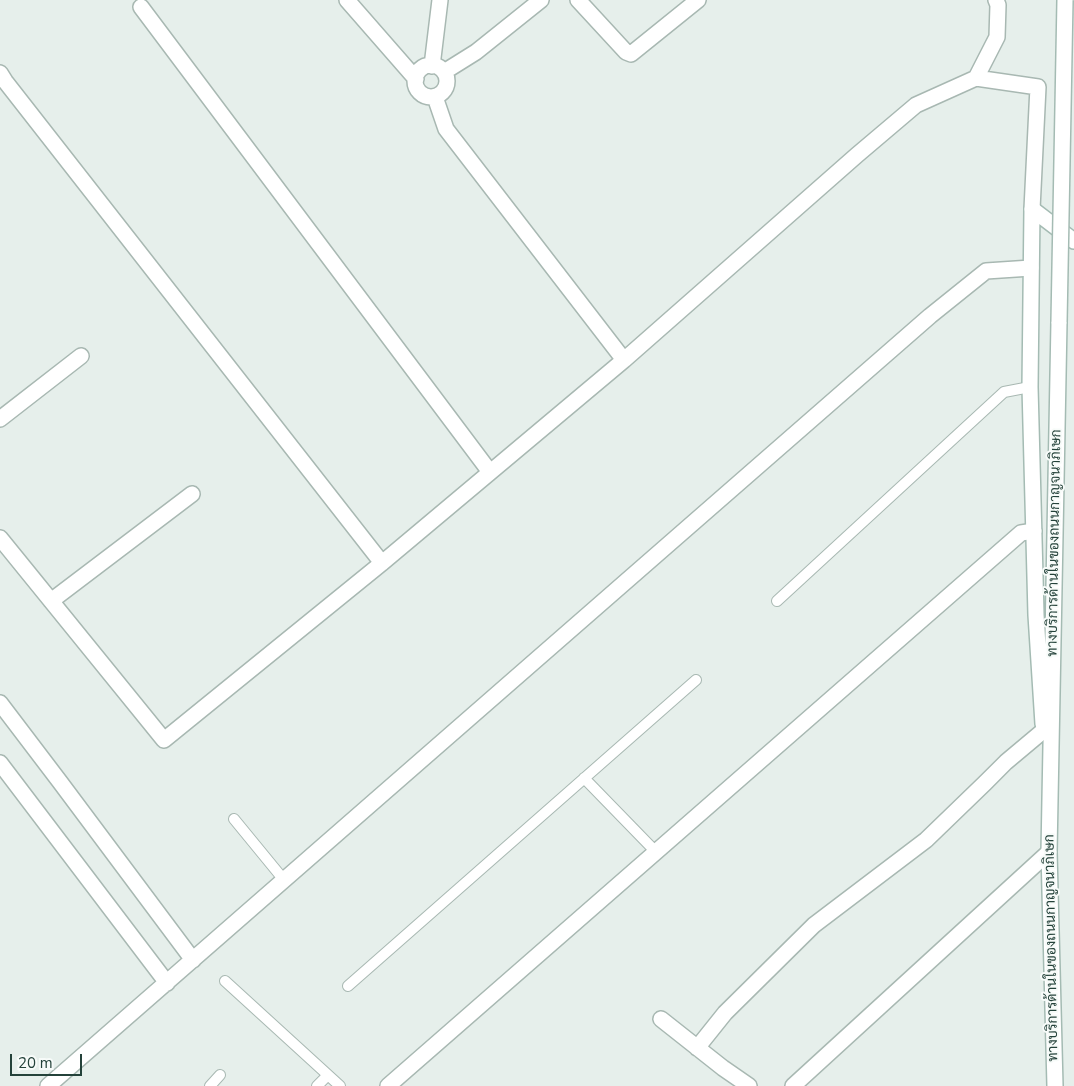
<!DOCTYPE html>
<meta charset="utf-8">
<style>
body{margin:0}
#map{position:relative;width:1074px;height:1086px;overflow:hidden;background:#e6efeb;font-family:"Nunito Sans",sans-serif}
canvas{display:block}
.scale{position:absolute;left:10px;top:1054px;width:72px;height:22px;box-sizing:border-box;border:2px solid #24423a;border-top:0;padding-left:6px;font-size:15px;line-height:18px;white-space:nowrap;color:#24423a;-webkit-text-stroke:4px #f7fbf9;paint-order:stroke}
</style>
<div id="map">
<canvas width="1074" height="1086"></canvas>
<div class="scale">20 m</div>
</div>
<script>
const context = document.querySelector('canvas').getContext('2d');
context.lineJoin = 'round';
function shape(rows) {
  const path = new Path2D();
  for (const r of rows) {
    if (r.length === 3) {
      path.moveTo(r[0] + r[2], r[1]);
      path.arc(r[0], r[1], r[2], 0, 2 * Math.PI);
      continue;
    }
    path.moveTo(r[0], r[1]);
    for (let i = 2; i < r.length; i += 2) path.lineTo(r[i], r[i + 1]);
  }
  return path;
}
function trace(path, color, width, dash) {
  context.strokeStyle = color;
  context.lineWidth = width;
  context.lineCap = dash ? 'butt' : 'round';
  context.setLineDash(dash || []);
  context.stroke(path);
}
function drawText(font, color, halo, rows, align = 'center') {
  context.font = font + ' "Nunito Sans",Sarabun,sans-serif';
  context.lineWidth = 4;
  context.setLineDash([]);
  context.textBaseline = 'middle';
  context.strokeStyle = halo;
  context.fillStyle = color;
  for (const [text, x, y, turn = 0] of rows) {
    context.save();
    context.translate(x, y);
    context.rotate((+turn || 0) * Math.PI / 180);
    context.textAlign = isNaN(turn) ? turn : align;
    if (halo) context.strokeText(text, 0, 0);
    context.fillText(text, 0, 0);
    context.restore();
  }
}
const lane = shape([
 [777,601,1004,392,1030,387],
 [584,778,656,852],
 [234,819,284,880],
 [225,981,340,1086],
 [348,986,696,680],
 [210,1086,220,1075],
 [317,1086,328,1075]
]);
const street = shape([
 [347,0,416,79],
 [578,0,626,52,631,54,698,0],
 [141,7,490,472],
 [431,81,16],
 [432,66,440,0],
 [444,72,476,52,541,0],
 [0,73,5,81,382,563],
 [976,78,997,37,998,5,996,0],
 [435,97,446,129,624,360],
 [0,419,81,356],
 [0,538,164,740,382,563,624,360,857,155,916,105,976,78,1038,87,1032,209],
 [51,601,192,494],
 [0,703,60,782,193,960],
 [0,763,167,983],
 [661,1019,723,1068,749,1086],
 [697,1048,725,1013,814,925,926,840,985,783,1006,762,1043,731],
 [48,1086,930,316,986,271,1031,268],
 [388,1086,1021,533,1034,531],
 [793,1086,1049,852]
]);
const secondary = shape([
 [1043,724,1036,615,1030,387,1032,209,1074,241],
 [1055,1086,1049,852,1059,322]
]);
trace(lane, '#a8b8b2', 12);
trace(street, '#a8b8b2', 18);
trace(secondary, '#a4bbb3', 18);
trace(lane, '#fff', 10);
trace(street, '#fff', 15);
trace(secondary, '#fff', 15);
const secondaryBridge = shape([
 [1059,322,1065,0]
]);
trace(secondaryBridge, '#a4bbb3', 18, []);
trace(secondaryBridge, '#fff', 15);
drawText('14px', '#24423a', '#f7fbf9', [
 ["ทางบริการด้านในของถนนกาญจนาภิเษก",1055,543,-89],
 ["ทางบริการด้านในของถนนกาญจนาภิเษก",1052,948,-91]
]);
</script>
